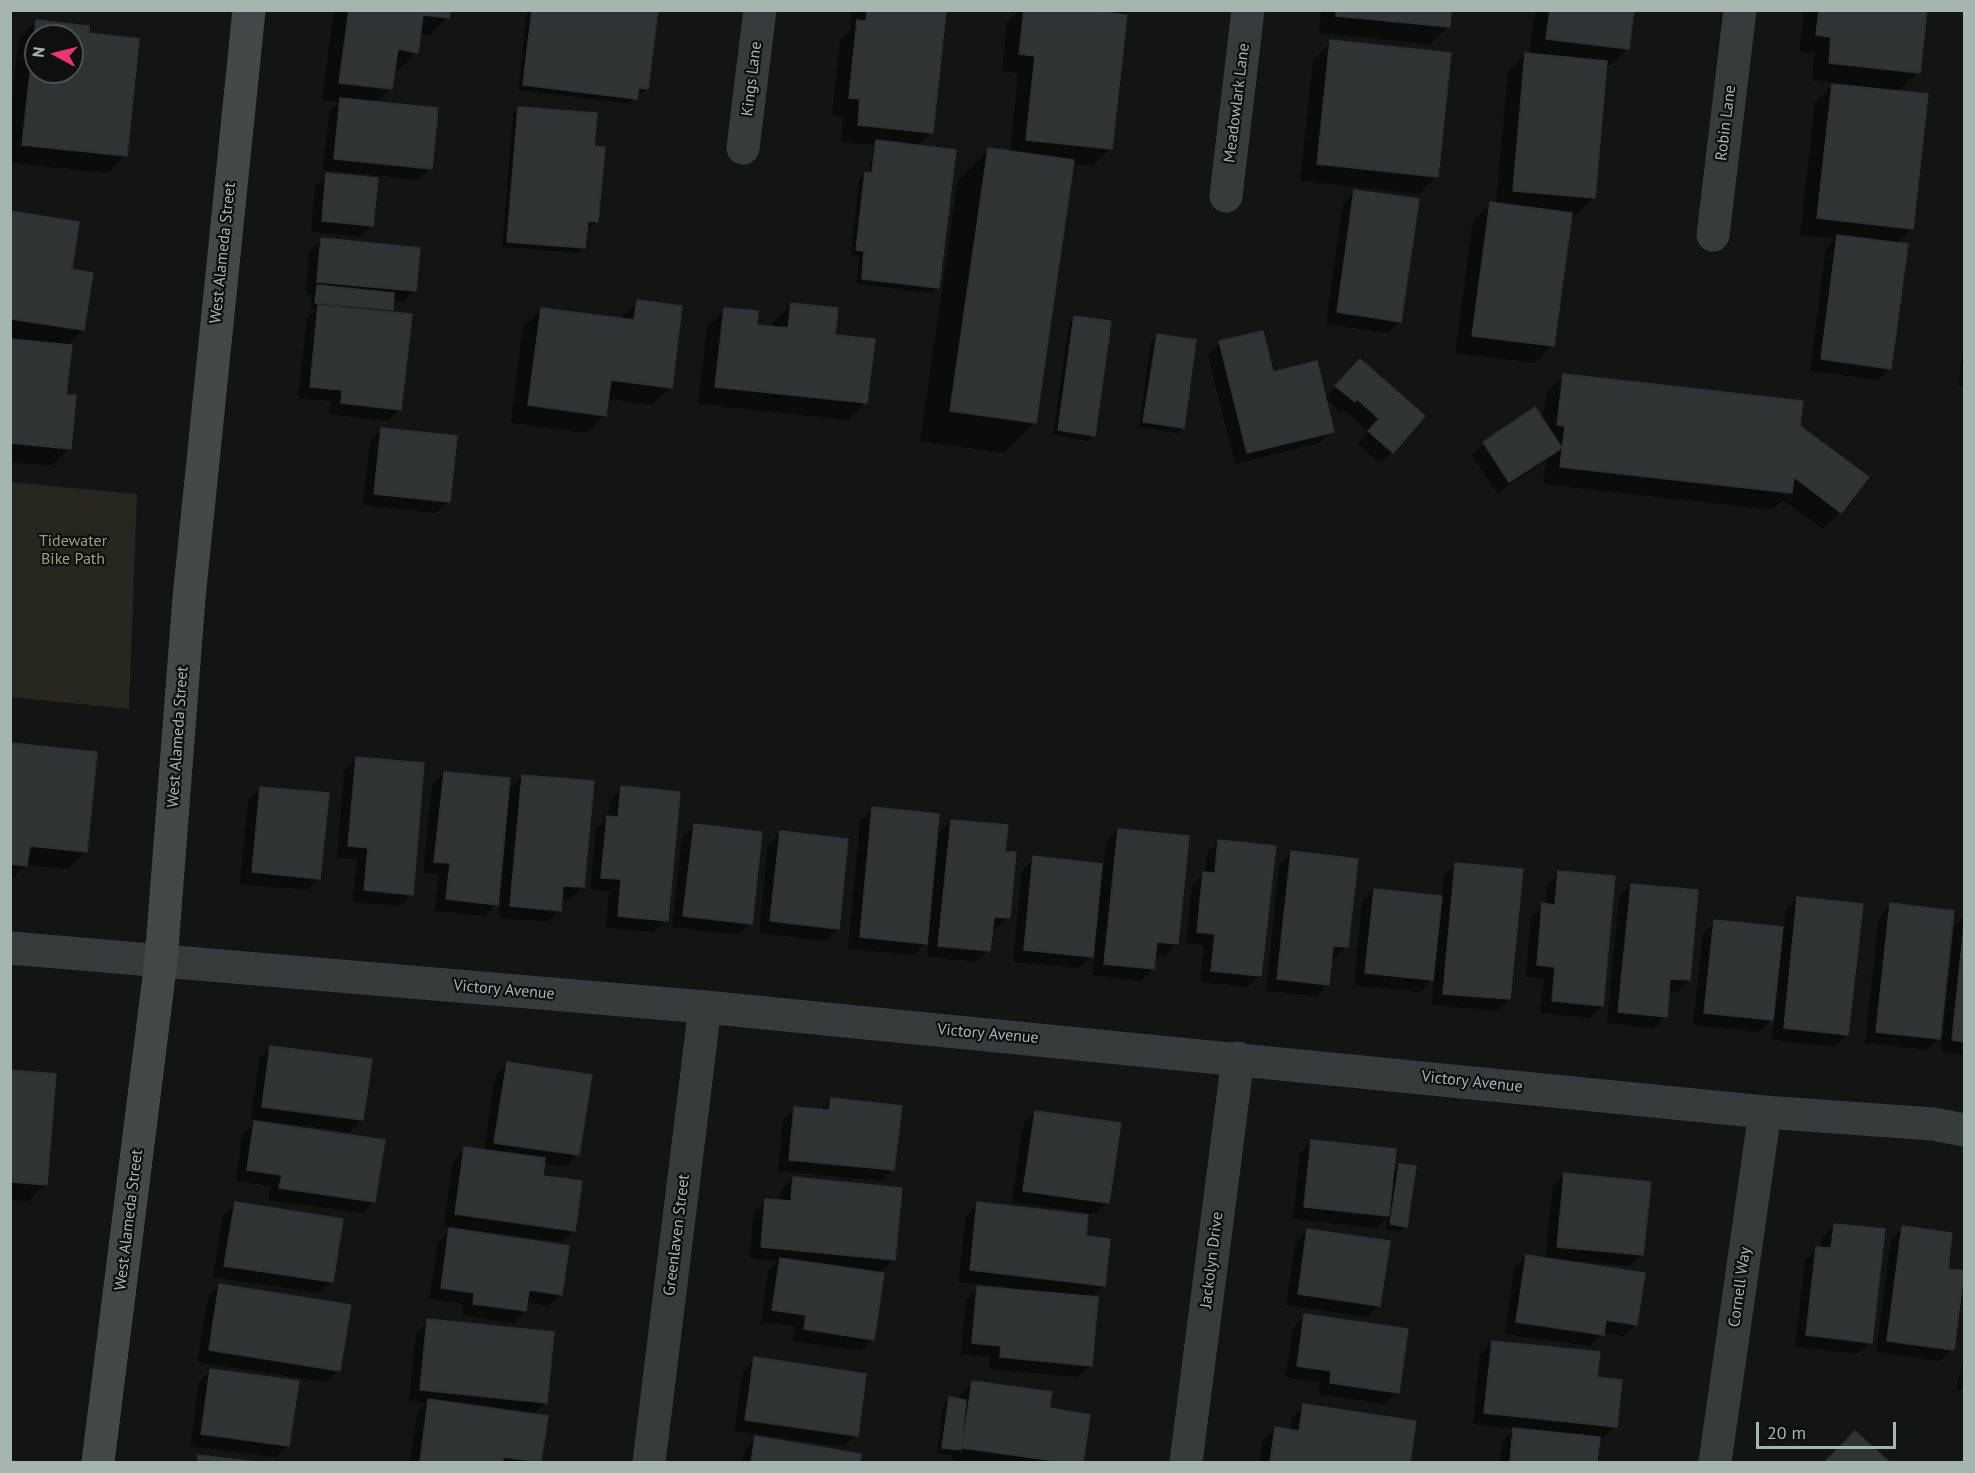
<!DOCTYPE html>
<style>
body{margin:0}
#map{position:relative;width:1975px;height:1473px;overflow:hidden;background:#131515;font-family:"PT Sans",sans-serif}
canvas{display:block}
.frame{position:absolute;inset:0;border:12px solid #a5b5b0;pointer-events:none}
.north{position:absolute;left:24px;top:24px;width:60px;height:60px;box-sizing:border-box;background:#0e1010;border:2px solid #4a5250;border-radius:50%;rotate:277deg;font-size:16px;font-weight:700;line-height:24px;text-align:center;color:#a5b5b0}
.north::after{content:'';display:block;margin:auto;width:21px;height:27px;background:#ea3577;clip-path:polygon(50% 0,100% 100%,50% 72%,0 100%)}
.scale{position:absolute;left:1756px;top:1422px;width:140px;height:27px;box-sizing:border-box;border:3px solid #a5b5b0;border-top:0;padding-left:8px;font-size:18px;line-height:21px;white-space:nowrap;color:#a5b5b0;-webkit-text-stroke:4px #0e1010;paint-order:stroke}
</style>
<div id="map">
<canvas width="1975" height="1473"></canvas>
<div class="frame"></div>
<div class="north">N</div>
<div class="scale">20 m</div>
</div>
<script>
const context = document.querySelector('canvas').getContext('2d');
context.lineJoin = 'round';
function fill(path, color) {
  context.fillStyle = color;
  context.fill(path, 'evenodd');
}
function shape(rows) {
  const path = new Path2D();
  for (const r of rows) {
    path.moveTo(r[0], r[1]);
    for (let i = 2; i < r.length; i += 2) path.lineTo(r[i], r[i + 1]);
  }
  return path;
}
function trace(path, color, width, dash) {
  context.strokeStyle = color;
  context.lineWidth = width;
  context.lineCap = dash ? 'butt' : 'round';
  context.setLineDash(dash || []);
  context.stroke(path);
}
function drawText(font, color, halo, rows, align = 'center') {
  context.font = font + ' "PT Sans",sans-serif';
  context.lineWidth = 4.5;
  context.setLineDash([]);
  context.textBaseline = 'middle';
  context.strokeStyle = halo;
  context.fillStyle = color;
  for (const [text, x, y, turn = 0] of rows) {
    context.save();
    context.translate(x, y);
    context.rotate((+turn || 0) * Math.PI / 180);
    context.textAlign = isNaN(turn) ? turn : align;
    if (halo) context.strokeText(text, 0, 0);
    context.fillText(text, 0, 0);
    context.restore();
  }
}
fill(shape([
 [10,482,137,494,129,709,11,697]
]), '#272720');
fill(shape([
 [334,10,448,10,447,17,430,35,419,34,416,52,399,70,394,69,391,88,376,103,430,168,418,180,323,170,329,112,339,102,322,100],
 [527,10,656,10,647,88,641,94,637,93,630,104,518,90],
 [852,10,945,10,932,132,917,147,938,287,932,293,857,284,859,256,851,255,859,179,868,174,874,145,841,142,843,117,832,115,840,40,850,30],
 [874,146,877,146,873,180,870,180],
 [1020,10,1130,10,1125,16,1111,148,1093,166,1072,164,1035,422,1004,453,920,441,958,180,988,150,1010,153,1018,73,1002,71,1007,23],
 [1321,10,1450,10,1448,27,1431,44,1319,33],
 [1535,10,1632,10,1628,48,1610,66,1605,65,1593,198,1576,215,1570,215,1552,346,1535,363,1455,353,1473,221,1491,203,1496,204,1508,72,1525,55,1529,55],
 [1804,10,1925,10,1918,72,1898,92,1912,228,1896,244,1890,368,1878,380,1810,371,1826,248,1835,239,1800,235,1815,103,1835,83,1812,80,1814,54,1799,52],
 [36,21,87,35,125,155,108,173,10,163,10,112,19,39],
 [36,36,72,36,72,72,36,72],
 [1331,42,1436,176,1419,194,1300,181,1313,60],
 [519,109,592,147,597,222,591,227,586,227,584,247,578,253,502,247,513,114],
 [327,175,372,225,360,237,311,232,315,187],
 [1355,191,1400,321,1388,333,1326,324,1343,203],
 [10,213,71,271,83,330,67,346,65,396,70,448,52,466,10,462],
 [321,240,415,290,403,302,392,301,391,309,387,313,400,409,388,421,329,414,331,401,298,398,307,318,316,309,310,308,312,294,306,294,309,252],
 [637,302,670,387,652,405,607,399,605,415,587,433,511,423,523,327,541,309,620,319],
 [791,305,834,336,866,402,848,420,698,404,707,327,725,309,755,326,773,328,773,322],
 [1075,318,1093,435,1088,441,1053,435,1069,323],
 [1157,336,1183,427,1177,433,1139,427,1151,342],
 [1964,337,1964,387,1958,387],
 [1220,343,1272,374,1332,431,1320,443,1235,464,1208,355],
 [1360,361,1392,452,1380,463,1358,444,1368,431,1344,410,1342,413,1325,399],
 [1564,375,1798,427,1840,512,1823,529,1783,500,1773,510,1543,484,1546,461,1497,493,1472,455,1484,443,1534,409,1542,422,1546,393],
 [382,429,448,501,436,513,363,505,370,441],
 [10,744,85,852,68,869,26,865,10,881],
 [356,759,412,894,400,906,352,902,357,859,337,858,344,771],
 [444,773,507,791,522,776,583,887,571,899,560,898,560,910,548,922,499,918,506,832,503,831,496,904,484,916,435,911,439,874,423,873,432,785],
 [260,788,319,878,307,890,240,884,248,800],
 [622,788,666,920,654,932,606,928,609,891,590,889,596,829,608,817,610,800],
 [872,809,925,943,914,955,848,949,860,821],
 [951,821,1004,853,1008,917,996,929,991,929,989,950,977,962,927,957,939,833],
 [694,826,750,923,738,935,672,927,682,838],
 [1118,830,1176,944,1164,956,1154,955,1153,969,1141,981,1092,975,1106,842],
 [780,833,837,929,825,941,759,933,768,845],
 [1219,842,1260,975,1248,987,1200,982,1204,945,1186,943,1192,885,1205,873,1207,853],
 [1291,853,1346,946,1334,958,1330,958,1328,984,1316,996,1266,991,1279,865],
 [1034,858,1091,956,1079,968,1013,962,1022,870],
 [1456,864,1509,999,1497,1011,1432,1005,1434,977,1420,992,1354,985,1362,902,1374,890,1442,897,1444,876],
 [1559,873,1602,1006,1590,1018,1540,1013,1544,978,1526,977,1531,917,1545,905,1547,885],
 [1631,885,1689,980,1677,992,1668,991,1665,1016,1654,1028,1607,1023,1619,897],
 [1798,898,1847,1035,1835,1047,1772,1040,1783,934,1780,934,1771,1020,1759,1032,1693,1025,1703,934,1715,922,1784,929,1786,910],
 [1891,905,1939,1038,1927,1050,1865,1043,1879,917],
 [1964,916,1964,1055,1941,1052,1954,926],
 [271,1047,362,1120,350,1132,251,1119,259,1059],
 [507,1064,577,1155,565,1167,543,1163,541,1177,574,1230,562,1242,444,1226,453,1161,465,1149,484,1152,495,1076],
 [10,1071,45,1184,28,1202,10,1200],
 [831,1100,893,1169,881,1181,778,1171,783,1120,795,1108,820,1111],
 [1035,1112,1108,1202,1096,1214,1012,1202,1023,1124],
 [254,1123,374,1201,362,1213,268,1200,271,1186,236,1181,242,1135],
 [1312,1141,1392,1173,1399,1165,1405,1227,1399,1232,1385,1229,1387,1217,1376,1228,1293,1219,1300,1153],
 [1565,1174,1642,1254,1630,1266,1576,1261,1636,1324,1624,1336,1603,1333,1590,1346,1505,1334,1514,1268,1526,1256,1545,1259,1553,1186],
 [793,1178,894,1259,879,1274,873,1339,861,1351,793,1341,795,1326,761,1322,768,1271,778,1261,749,1258,754,1212,766,1200,780,1202,781,1190],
 [235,1204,332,1281,320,1293,213,1277,223,1216],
 [978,1204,1084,1238,1103,1286,1091,1298,1090,1365,1078,1377,989,1369,990,1357,961,1354,966,1300,978,1288,1005,1290,1006,1287,958,1282,966,1216],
 [1834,1225,1870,1342,1858,1354,1795,1347,1805,1260,1817,1248,1821,1249,1822,1237],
 [1903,1228,1946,1270,1952,1349,1940,1361,1876,1352,1891,1240],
 [450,1230,561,1294,549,1306,526,1303,525,1311,513,1323,462,1315,463,1304,429,1299,438,1242],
 [1308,1230,1379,1305,1367,1317,1286,1305,1296,1242],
 [219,1286,339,1370,327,1382,197,1362,208,1298],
 [1305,1316,1397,1392,1385,1404,1318,1394,1320,1383,1285,1377,1293,1328],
 [428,1321,545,1402,532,1416,539,1462,410,1462,417,1413,427,1403,409,1401,416,1333],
 [1492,1342,1595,1378,1615,1426,1603,1438,1598,1437,1596,1462,1500,1462,1502,1442,1515,1429,1473,1424,1480,1354],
 [1964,1357,1964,1391,1956,1389],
 [755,1359,856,1435,844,1447,734,1431,743,1371],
 [211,1370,288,1445,276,1457,190,1446,199,1382],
 [972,1383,1047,1410,1089,1416,1081,1462,971,1462,951,1460,951,1455,937,1453,943,1405,949,1399,959,1400,960,1395],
 [1304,1406,1414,1423,1408,1462,1260,1462,1263,1440,1275,1429,1290,1431,1292,1418],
 [1855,1433,1887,1462,1826,1462],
 [756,1438,859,1455,858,1462,742,1462,744,1450],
 [199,1456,245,1462,192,1462]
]), '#0007');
const building = shape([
 [349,10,450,10,449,18,423,15,418,53,398,49,392,89,339,83,349,10],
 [532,10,658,10,648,89,639,88,637,99,523,85,532,10],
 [867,10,946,10,933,133,858,125,860,99,849,98,857,20,866,21,867,10],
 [1024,10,1087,10,1127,15,1112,149,1026,140,1035,56,1019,54,1024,10],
 [1336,10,1451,10,1450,27,1336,16,1336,10],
 [1550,10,1634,10,1629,49,1546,39,1550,10],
 [1819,10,1927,10,1920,73,1829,63,1831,37,1816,35,1819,10],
 [36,20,89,26,89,33,139,39,127,156,22,145,36,20],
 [36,36,72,36,72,72,36,72,36,36],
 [1330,40,1451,53,1438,177,1317,164,1330,40],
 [1525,53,1607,61,1595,198,1513,191,1525,53],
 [1832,84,1928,94,1913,229,1817,218,1832,84],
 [340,98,438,108,432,169,334,159,340,98],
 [518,107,597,113,594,146,605,147,598,222,588,221,585,248,507,242,518,107],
 [876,140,956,150,939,288,862,279,864,251,856,250,865,172,872,173,876,140],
 [988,148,1074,160,1036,423,950,411,988,148],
 [326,173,378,178,373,226,322,221,326,173],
 [1354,190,1419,199,1401,322,1337,312,1354,190],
 [1490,202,1572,213,1554,346,1472,336,1490,202],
 [10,211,79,222,72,269,93,273,84,330,10,319,10,211],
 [1837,235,1908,244,1891,369,1821,359,1837,235],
 [321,238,420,248,416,291,317,282,321,238],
 [317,285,394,293,393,310,315,303,317,285],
 [637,300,682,306,672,388,611,380,606,416,528,405,541,308,634,320,637,300],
 [791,303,838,308,835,335,875,339,867,403,715,387,724,308,758,311,757,325,788,328,791,303],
 [318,305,412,314,401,410,341,403,342,390,310,387,318,305],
 [1074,316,1111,321,1095,436,1058,430,1074,316],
 [1263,331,1273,372,1317,361,1334,432,1247,453,1219,341,1263,331],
 [1157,334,1196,340,1184,428,1143,422,1157,334],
 [10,339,72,345,66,395,76,395,71,449,10,443,10,339],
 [1360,359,1425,416,1393,453,1368,431,1379,419,1357,399,1355,402,1335,386,1360,359],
 [1563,374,1803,401,1800,426,1869,477,1841,513,1794,477,1792,493,1560,467,1565,426,1557,425,1563,374],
 [1535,407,1562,448,1509,482,1483,442,1535,407],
 [381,428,457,436,450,502,374,494,381,428],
 [10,743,97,752,87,852,30,846,27,866,10,864,10,743],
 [356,757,424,763,413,895,364,890,368,848,348,846,356,757],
 [444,772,510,778,498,905,446,899,450,863,434,862,444,772],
 [522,775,594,781,584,887,563,886,561,911,510,906,522,775],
 [621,786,680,792,668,921,618,916,621,879,601,878,607,816,618,817,621,786],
 [260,787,329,793,320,879,252,872,260,787],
 [872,807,939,814,927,944,860,937,872,807],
 [951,820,1008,825,1005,852,1016,852,1010,918,994,917,990,951,938,946,951,820],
 [694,824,762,832,752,924,683,916,694,824],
 [1118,829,1189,836,1178,944,1157,942,1154,969,1104,964,1118,829],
 [780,831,848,839,839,929,770,921,780,831],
 [1218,840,1276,846,1261,976,1211,971,1215,934,1197,932,1203,872,1215,873,1218,840],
 [1291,851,1358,859,1348,947,1333,946,1329,985,1277,979,1291,851],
 [1033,856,1102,864,1093,957,1024,950,1033,856],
 [1455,863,1523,869,1510,999,1443,994,1455,863],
 [1558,871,1615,876,1603,1006,1552,1001,1555,967,1537,965,1542,903,1555,905,1558,871],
 [1631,884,1698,890,1690,980,1670,979,1667,1017,1618,1012,1631,884],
 [1374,889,1442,896,1433,980,1365,973,1374,889],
 [1797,897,1863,904,1848,1035,1784,1028,1797,897],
 [1890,903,1954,911,1940,1039,1876,1032,1890,903],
 [1714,920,1783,927,1773,1020,1704,1013,1714,920],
 [1964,925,1964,1042,1952,1040,1964,925],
 [270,1046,372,1059,363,1120,262,1107,270,1046],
 [507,1062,592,1075,579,1155,494,1143,507,1062],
 [10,1070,56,1074,47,1185,10,1182,10,1070],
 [831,1098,902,1106,894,1170,789,1160,794,1107,829,1110,831,1098],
 [1035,1111,1121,1123,1109,1203,1023,1191,1035,1111],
 [254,1121,385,1140,375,1202,279,1188,282,1175,247,1170,254,1121],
 [1311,1140,1396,1149,1389,1216,1304,1207,1311,1140],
 [464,1147,545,1158,543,1176,582,1181,575,1231,455,1214,464,1147],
 [1399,1164,1416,1166,1407,1227,1390,1224,1399,1164],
 [1564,1173,1651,1182,1643,1255,1557,1247,1564,1173],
 [793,1177,902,1188,895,1260,761,1247,765,1199,791,1201,793,1177],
 [235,1202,343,1219,333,1282,224,1266,235,1202],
 [977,1202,1088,1215,1086,1236,1110,1239,1105,1286,970,1270,977,1202],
 [1834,1224,1885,1229,1872,1343,1806,1335,1816,1247,1831,1248,1834,1224],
 [1902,1226,1952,1233,1948,1269,1964,1271,1954,1350,1887,1341,1902,1226],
 [449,1228,569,1246,562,1295,529,1290,526,1311,473,1304,474,1293,441,1288,449,1228],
 [1307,1229,1390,1241,1380,1306,1298,1294,1307,1229],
 [1526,1255,1645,1273,1637,1325,1606,1320,1604,1335,1516,1322,1526,1255],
 [780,1258,884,1273,874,1340,804,1329,806,1315,772,1310,780,1258],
 [219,1284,351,1305,340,1371,209,1350,219,1284],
 [977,1286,1098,1297,1092,1366,1000,1357,1001,1346,972,1343,977,1286],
 [1304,1314,1408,1329,1399,1393,1330,1383,1331,1371,1297,1366,1304,1314],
 [427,1319,554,1332,547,1403,420,1390,427,1319],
 [1492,1341,1600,1352,1597,1377,1622,1380,1617,1427,1484,1413,1492,1341],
 [754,1357,866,1374,858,1436,745,1420,754,1357],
 [210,1369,299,1381,289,1446,201,1434,210,1369],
 [972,1381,1052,1392,1049,1408,1090,1415,1083,1462,1063,1462,962,1448,972,1381],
 [949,1397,966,1400,961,1450,942,1448,949,1397],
 [428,1399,548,1416,541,1462,503,1457,503,1462,420,1462,428,1399],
 [1303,1404,1416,1421,1410,1462,1270,1462,1275,1427,1299,1431,1303,1404],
 [1513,1428,1600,1437,1597,1462,1510,1462,1513,1428],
 [1855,1431,1889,1462,1825,1462,1855,1431],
 [755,1436,861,1454,860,1462,751,1462,755,1436],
 [198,1455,257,1462,197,1462,198,1455]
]);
fill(building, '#303434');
trace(building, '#2d3131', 1.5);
trace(shape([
 [743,148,760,10],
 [1226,196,1248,10],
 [1713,235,1740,10],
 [10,948,705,1007,1765,1112,1933,1124,1964,1130],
 [649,1462,705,1007],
 [1186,1462,1238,1058],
 [1715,1462,1765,1112]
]), '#363c3b', 33);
trace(shape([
 [98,1462,161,961,189,598,249,10]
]), '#424948', 33);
drawText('16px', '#a5b5b0', '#0e1010', [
 ["Kings Lane",752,79,-83],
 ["Meadowlark Lane",1237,103,-83],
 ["Robin Lane",1726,123,-83],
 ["West Alameda Street",223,253,-84],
 ["West Alameda Street",178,737,-86],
 ["Victory Avenue",504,990,5],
 ["Victory Avenue",988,1034,5],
 ["Victory Avenue",1472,1082,6],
 ["West Alameda Street",129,1220,-83],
 ["Greenlaven Street",677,1235,-83],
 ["Jackolyn Drive",1212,1260,-83],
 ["Cornell Way",1740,1287,-82]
]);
drawText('16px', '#9e9f7d', '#0e1010', [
 ["Tidewater",73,541],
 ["Bike Path",73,559]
]);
</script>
